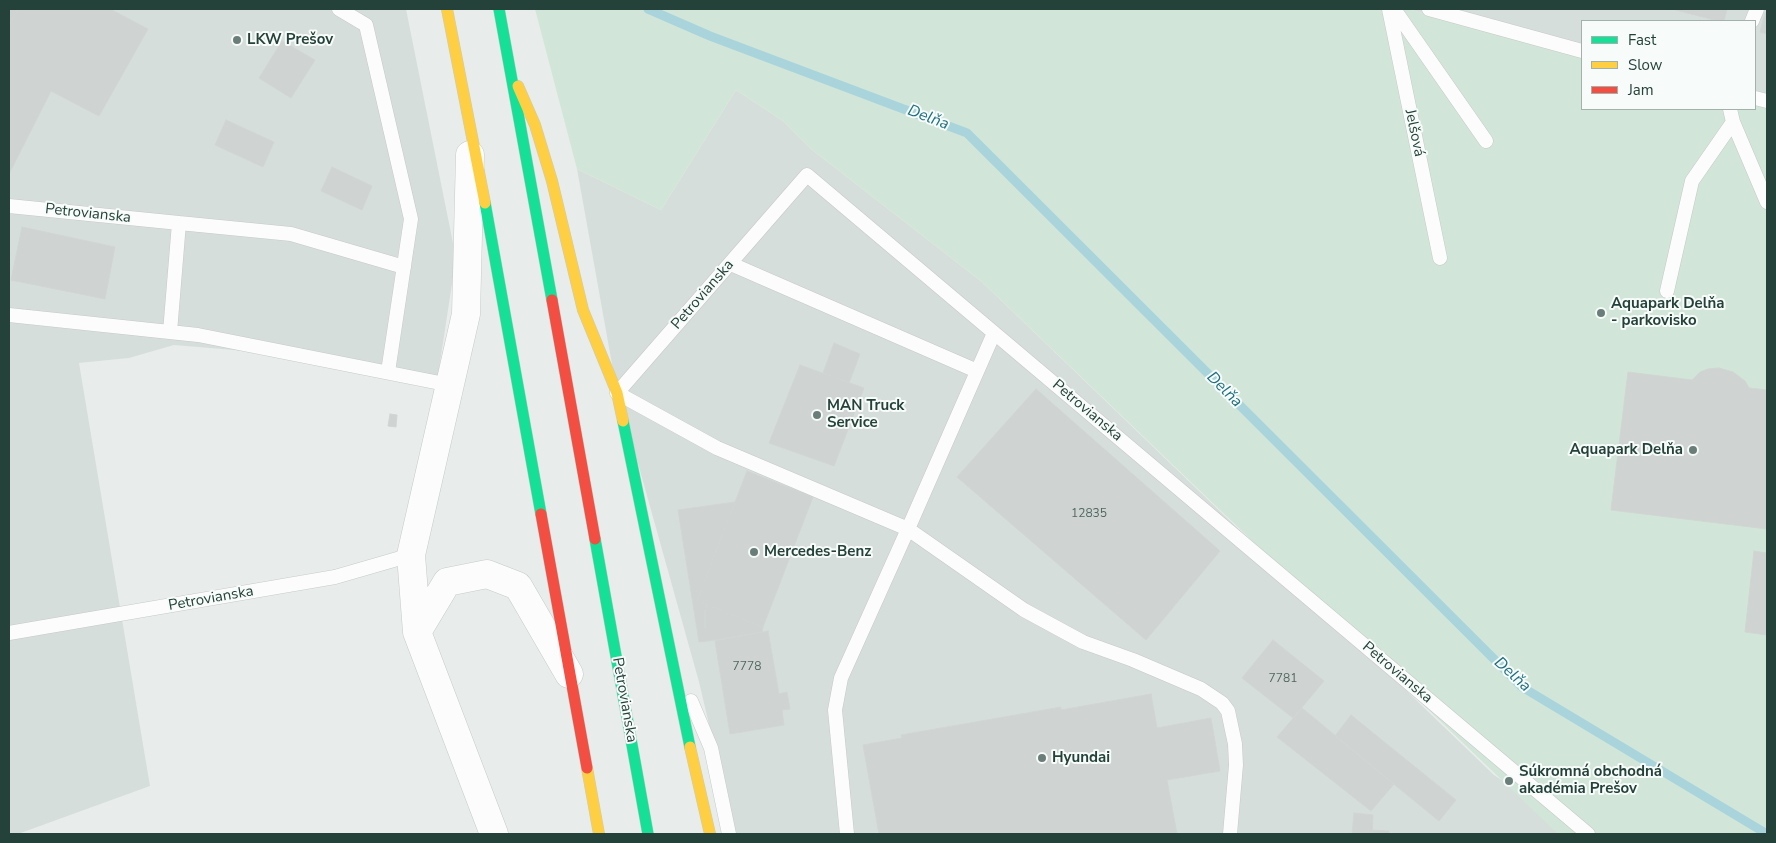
<!DOCTYPE html>
<meta charset="utf-8">
<style>
body{margin:0}
#map{position:relative;width:1776px;height:843px;overflow:hidden;background:#e8edeb;font-family:"Nunito Sans",sans-serif}
canvas{display:block}
.frame{position:absolute;inset:0;border:10px solid #24423a;pointer-events:none}
.legend{position:absolute;left:1581px;top:20px;width:175px;height:90px;box-sizing:border-box;background:#f7fbf9;border:1px solid #a3b1ad;margin:0;padding:6px 9px;list-style:none;font-size:15px;color:#24423a}
.legend li{display:flex;align-items:center;gap:10px;height:25px}
.legend b{width:25px;border:1px solid #a3b1ad}
</style>
<div id="map">
<canvas width="1776" height="843"></canvas>
<div class="frame"></div>
<ul class="legend">
<li><b style="height:6px;background:#16e098"></b>Fast</li>
<li><b style="height:6px;background:#ffcf43"></b>Slow</li>
<li><b style="height:6px;background:#f24e42"></b>Jam</li>
</ul>
</div>
<script>
const context = document.querySelector('canvas').getContext('2d');
context.lineJoin = 'round';
function fill(path, color) {
  context.fillStyle = color;
  context.fill(path, 'evenodd');
}
function shape(rows) {
  const path = new Path2D();
  for (const r of rows) {
    path.moveTo(r[0], r[1]);
    for (let i = 2; i < r.length; i += 2) path.lineTo(r[i], r[i + 1]);
  }
  return path;
}
function trace(path, color, width, dash) {
  context.strokeStyle = color;
  context.lineWidth = width;
  context.lineCap = dash ? 'butt' : 'round';
  context.setLineDash(dash || []);
  context.stroke(path);
}
function drawText(font, color, halo, rows, align = 'center') {
  context.font = font + ' "Nunito Sans",sans-serif';
  context.lineWidth = 4;
  context.setLineDash([]);
  context.textBaseline = 'middle';
  context.strokeStyle = halo;
  context.fillStyle = color;
  for (const [text, x, y, turn = 0] of rows) {
    context.save();
    context.translate(x, y);
    context.rotate((+turn || 0) * Math.PI / 180);
    context.textAlign = isNaN(turn) ? turn : align;
    if (halo) context.strokeText(text, 0, 0);
    context.fillText(text, 0, 0);
    context.restore();
  }
}
fill(shape([
 [9,9,406,9,456,258,436,388,341,359,174,345,129,358,79,363,150,786,18,834,9,834],
 [1407,9,1767,9,1767,99,1755,97,1755,21,1582,21,1582,54],
 [736,90,783,121,811,149,982,282,1494,775,1588,834,735,834,699,682,615,381,577,169,661,210]
]), '#d6dedb');
fill(shape([
 [535,9,1407,9,1582,54,1582,109,1755,109,1755,97,1767,99,1767,834,1558,834,982,282,811,149,783,121,736,90,661,210,577,169]
]), '#d1e6d8');
trace(shape([
 [648,9,710,36,967,133,1522,687,1767,834]
]), '#a9d4db', 9);
const building = shape([
 [9,9,18,9,9,26,9,9],
 [18,9,110,9,148,29,99,116,51,91,9,174,9,26,18,9],
 [1672,9,1727,9,1724,21,1718,21,1672,9],
 [1765,13,1767,13,1767,34,1760,32,1765,13],
 [282,41,315,60,291,98,259,78,282,41],
 [226,120,274,142,263,167,215,145,226,120],
 [332,167,372,186,362,210,321,191,332,167],
 [22,227,115,247,105,299,11,280,22,227],
 [834,343,860,354,849,383,823,373,834,343],
 [800,365,864,388,834,466,769,443,800,365],
 [1719,368,1733,372,1745,381,1749,388,1767,390,1767,529,1611,510,1628,372,1692,380,1700,372,1708,369,1719,368],
 [1036,389,1220,551,1146,640,957,477,1036,389],
 [390,414,397,415,396,427,388,426,390,414],
 [747,471,813,497,763,627,697,601,747,471],
 [735,502,697,601,707,605,705,610,705,628,708,641,699,642,678,510,735,502],
 [1754,551,1767,553,1767,635,1745,632,1754,551],
 [707,605,763,627,762,632,708,641,705,628,705,610,707,605],
 [768,631,779,694,787,692,790,709,782,710,784,725,730,734,715,641,768,631],
 [1273,640,1324,681,1293,718,1242,678,1273,640],
 [1151,694,1157,728,1211,718,1220,771,1167,780,1177,834,879,834,863,745,902,738,901,735,1061,707,1061,710,1151,694],
 [1302,708,1394,784,1371,811,1277,737,1302,708],
 [1351,715,1456,800,1439,821,1335,736,1351,715],
 [1354,813,1373,815,1372,834,1352,834,1354,813],
 [1372,830,1389,831,1389,834,1372,834,1372,830]
]);
fill(building, '#cfd4d2');
trace(building, '#d1d6d4', 1);
const lane = shape([
 [339,9,366,25,411,219,388,372],
 [1389,9,1440,258],
 [1394,9,1486,141],
 [1429,9,1582,51],
 [1752,21,1757,9],
 [1755,98,1767,101],
 [1730,109,1733,122,1767,202],
 [9,206,179,223,170,332],
 [179,223,291,234,404,267],
 [731,264,977,371],
 [1667,291,1692,181,1733,122],
 [9,315,198,335,450,385],
 [9,633,335,577,411,555],
 [691,701,711,748,729,834],
 [847,834,835,710,841,678,908,529,994,333],
 [1230,834,1236,765,1235,744,1228,711,1222,703,1201,689,1133,660,1083,642,1024,610,908,529,717,448,617,393,807,175,1588,834]
]);
const street = shape([
 [470,155,466,314,411,555,417,632,494,834],
 [417,632,447,582,487,574,518,586,569,674]
]);
const fast = shape([
 [499,9,552,300],
 [485,203,541,514],
 [623,421,690,747],
 [595,539,648,834]
]);
const slow = shape([
 [447,9,485,203],
 [518,86,535,125,552,181,583,310,617,393,623,421],
 [690,747,710,834],
 [587,768,599,834]
]);
const jam = shape([
 [552,300,595,539],
 [541,514,587,768]
]);
trace(lane, '#c5cac8', 15);
trace(street, '#c5cac8', 29);
trace(fast, '#c3cbc8', 12);
trace(slow, '#c3cbc8', 12);
trace(jam, '#c3cbc8', 12);
trace(lane, '#fcfcfc', 14);
trace(street, '#fcfcfc', 28);
trace(fast, '#16e098', 11);
trace(slow, '#ffcf43', 11);
trace(jam, '#f24e42', 11);
for (const [x, y, r, color] of [
 [237,40,5,"#697e78"],
 [1601,313,5,"#697e78"],
 [817,415,5,"#697e78"],
 [1693,450,5,"#697e78"],
 [754,552,5,"#697e78"],
 [1042,758,5,"#697e78"],
 [1509,781,5,"#697e78"]
]) {
  const dot = new Path2D();
  dot.arc(x, y, r, 0, 2 * Math.PI);
  context.fillStyle = color;
  context.fill(dot);
  trace(dot, '#f7fbf9', 2);
}
drawText('12px', '#506761', null, [
 ["12835",1089,514],
 ["7778",747,667],
 ["7781",1283,679]
]);
drawText('bold 15px', '#24423a', '#f7fbf9', [
 ["LKW Prešov",247,40],
 ["Aquapark Delňa",1611,304],
 ["- parkovisko",1611,321],
 ["MAN Truck",827,406],
 ["Service",827,423],
 ["Aquapark Delňa",1683,450,"right"],
 ["Mercedes-Benz",764,552],
 ["Hyundai",1052,758],
 ["Súkromná obchodná",1519,772],
 ["akadémia Prešov",1519,789]
], 'left');
drawText('15px', '#24423a', '#f7fbf9', [
 ["Jelšová",1414,133,78],
 ["Petrovianska",88,214,6],
 ["Petrovianska",703,295,-49],
 ["Petrovianska",1087,411,40],
 ["Petrovianska",211,599,-10],
 ["Petrovianska",1397,673,40],
 ["Petrovianska",624,700,80]
]);
drawText('italic 16px', '#1c6f80', '#f7fbf9', [
 ["Delňa",928,118,21],
 ["Delňa",1224,390,45],
 ["Delňa",1512,675,42]
]);
</script>
